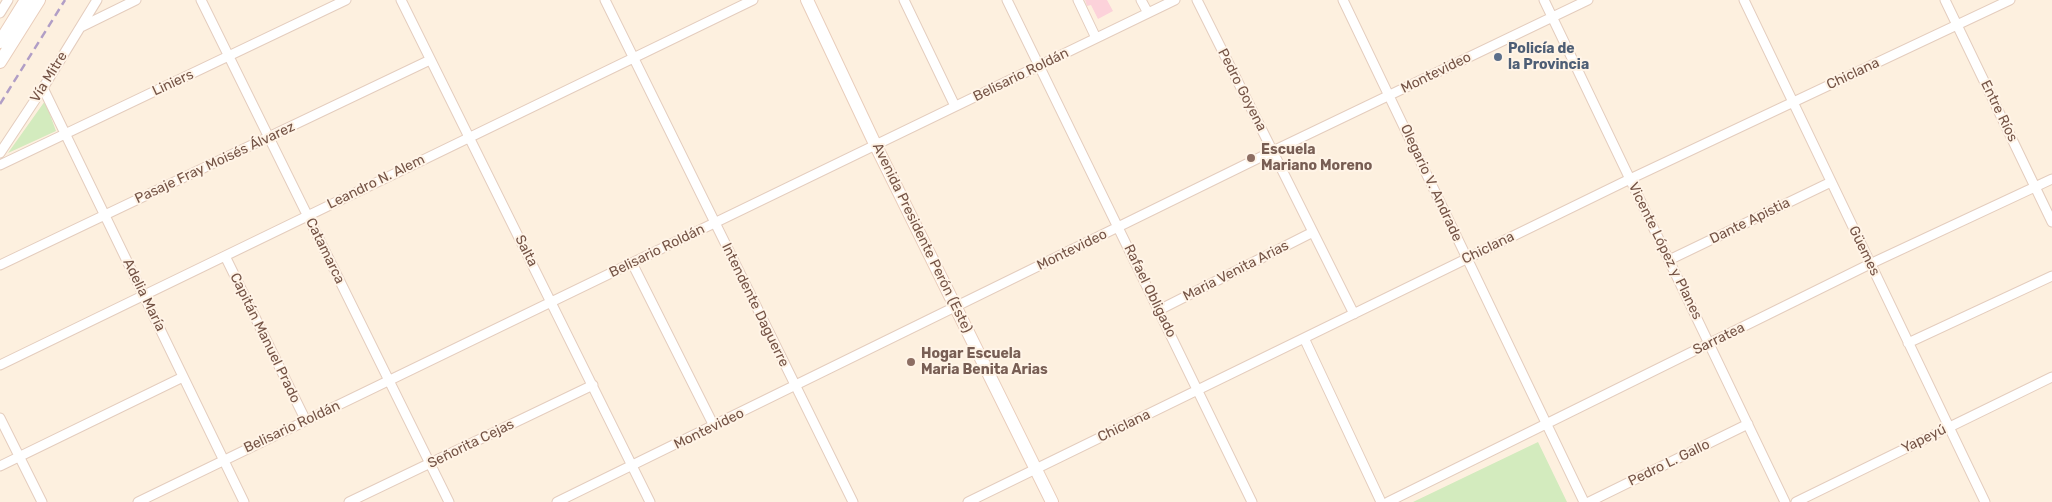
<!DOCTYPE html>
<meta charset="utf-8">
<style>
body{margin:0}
canvas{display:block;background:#fdf0df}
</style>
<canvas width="2052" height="502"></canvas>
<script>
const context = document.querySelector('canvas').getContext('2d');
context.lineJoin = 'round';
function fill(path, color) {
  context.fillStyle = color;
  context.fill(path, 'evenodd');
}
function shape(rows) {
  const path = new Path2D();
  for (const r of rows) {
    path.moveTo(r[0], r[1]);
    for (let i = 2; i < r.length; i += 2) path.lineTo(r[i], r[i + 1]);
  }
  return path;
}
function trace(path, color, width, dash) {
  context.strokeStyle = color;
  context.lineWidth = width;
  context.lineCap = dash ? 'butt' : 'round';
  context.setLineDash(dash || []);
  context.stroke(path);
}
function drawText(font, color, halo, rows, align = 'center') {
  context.font = font + ' Rubik,sans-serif';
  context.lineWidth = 4;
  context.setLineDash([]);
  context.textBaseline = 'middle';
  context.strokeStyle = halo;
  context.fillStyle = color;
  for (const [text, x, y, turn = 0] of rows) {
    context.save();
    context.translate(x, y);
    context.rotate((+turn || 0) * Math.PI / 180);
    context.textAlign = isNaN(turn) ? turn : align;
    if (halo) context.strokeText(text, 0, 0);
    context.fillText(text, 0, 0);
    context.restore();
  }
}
fill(shape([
 [1085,0,1107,0,1113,11,1098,19,1091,5,1087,6]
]), '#fcd2da');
fill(shape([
 [45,101,56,131,8,153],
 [1538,442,1567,502,1413,502]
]), '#d3ebbe');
const minor = shape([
 [201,0,449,502],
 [401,0,650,502],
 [605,0,853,502],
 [904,0,955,106],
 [1007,0,1252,502],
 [1078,0,1096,38],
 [1141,0,1148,13],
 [1197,0,1354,314],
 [1343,0,1584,502],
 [1544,0,1785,502],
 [1744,0,1985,502],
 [1945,0,2052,222],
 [0,13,8,0],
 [81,27,136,0],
 [43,88,244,502],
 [0,153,43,88,97,0],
 [0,165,346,0],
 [225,256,306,421],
 [1669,260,1831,182],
 [632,263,714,426],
 [0,265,430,60],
 [1159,310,1313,232],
 [1304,338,1381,502],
 [1908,343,2052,276],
 [0,365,753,0],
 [0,418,42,502],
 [0,466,183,377],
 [138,502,1175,0],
 [349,502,593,385],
 [557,502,1273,151,1588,0],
 [968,502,1630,179,2010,0],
 [1388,502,1870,264,2052,179],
 [1589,502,1748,424],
 [1796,502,2052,377]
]);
const secondary = shape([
 [807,0,875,144,1052,502],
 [0,42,26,0],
 [0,62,39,0]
]);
trace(minor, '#e4cdbe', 11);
trace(secondary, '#e9cdbb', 14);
trace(minor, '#fff', 9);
trace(secondary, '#fff', 12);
trace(shape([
 [0,104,65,0]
]), '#b19ec6', 2.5, [8, 5]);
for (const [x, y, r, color] of [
 [1498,57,5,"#5c6f8a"],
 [1251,158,5,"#8d6e63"],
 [911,362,5,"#8d6e63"]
]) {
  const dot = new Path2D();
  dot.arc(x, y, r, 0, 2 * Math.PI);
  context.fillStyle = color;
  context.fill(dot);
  trace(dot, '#fff4e7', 2);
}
drawText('bold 14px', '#4e5e75', '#fff4e7', [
 ["Policía de",1508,49],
 ["la Provincia",1508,65]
], 'left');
drawText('14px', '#755446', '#fff4e7', [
 ["Montevideo",1436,73,-26],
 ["Chiclana",1853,74,-25],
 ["Belisario Roldán",1021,75,-26],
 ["Vía Mitre",49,77,-58],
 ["Liniers",173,83,-25],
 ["Pedro Goyena",1242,90,63],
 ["Entre Ríos",1999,111,64],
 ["Pasaje Fray Moisés Álvarez",215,163,-25],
 ["Leandro N. Alem",376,182,-26],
 ["Olegario V. Andrade",1431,183,65],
 ["Dante Apistia",1750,221,-26],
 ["Avenida Presidente Perón (Este)",922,238,64],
 ["Chiclana",1488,248,-26],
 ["Montevideo",1072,250,-26],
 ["Catamarca",325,251,64],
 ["Salta",526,251,63],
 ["Belisario Roldán",657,251,-26],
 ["Vicente López y Planes",1665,251,64],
 ["Güemes",1864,251,64],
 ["Maria Venita Arias",1236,271,-27],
 ["Rafael Obligado",1150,291,64],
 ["Adelia María",144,295,64],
 ["Intendente Daguerre",755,305,64],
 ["Capitán Manuel Prado",265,338,64],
 ["Sarratea",1719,339,-26],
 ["Chiclana",1124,426,-26],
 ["Belisario Roldán",292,427,-25],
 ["Montevideo",709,429,-26],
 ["Yapeyú",1924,439,-26],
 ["Señorita Cejas",471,444,-26],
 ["Pedro L. Gallo",1669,463,-26]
]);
drawText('bold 14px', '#785e54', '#fff4e7', [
 ["Escuela",1261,150],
 ["Mariano Moreno",1261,166],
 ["Hogar Escuela",921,354],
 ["Maria Benita Arias",921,370]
], 'left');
</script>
